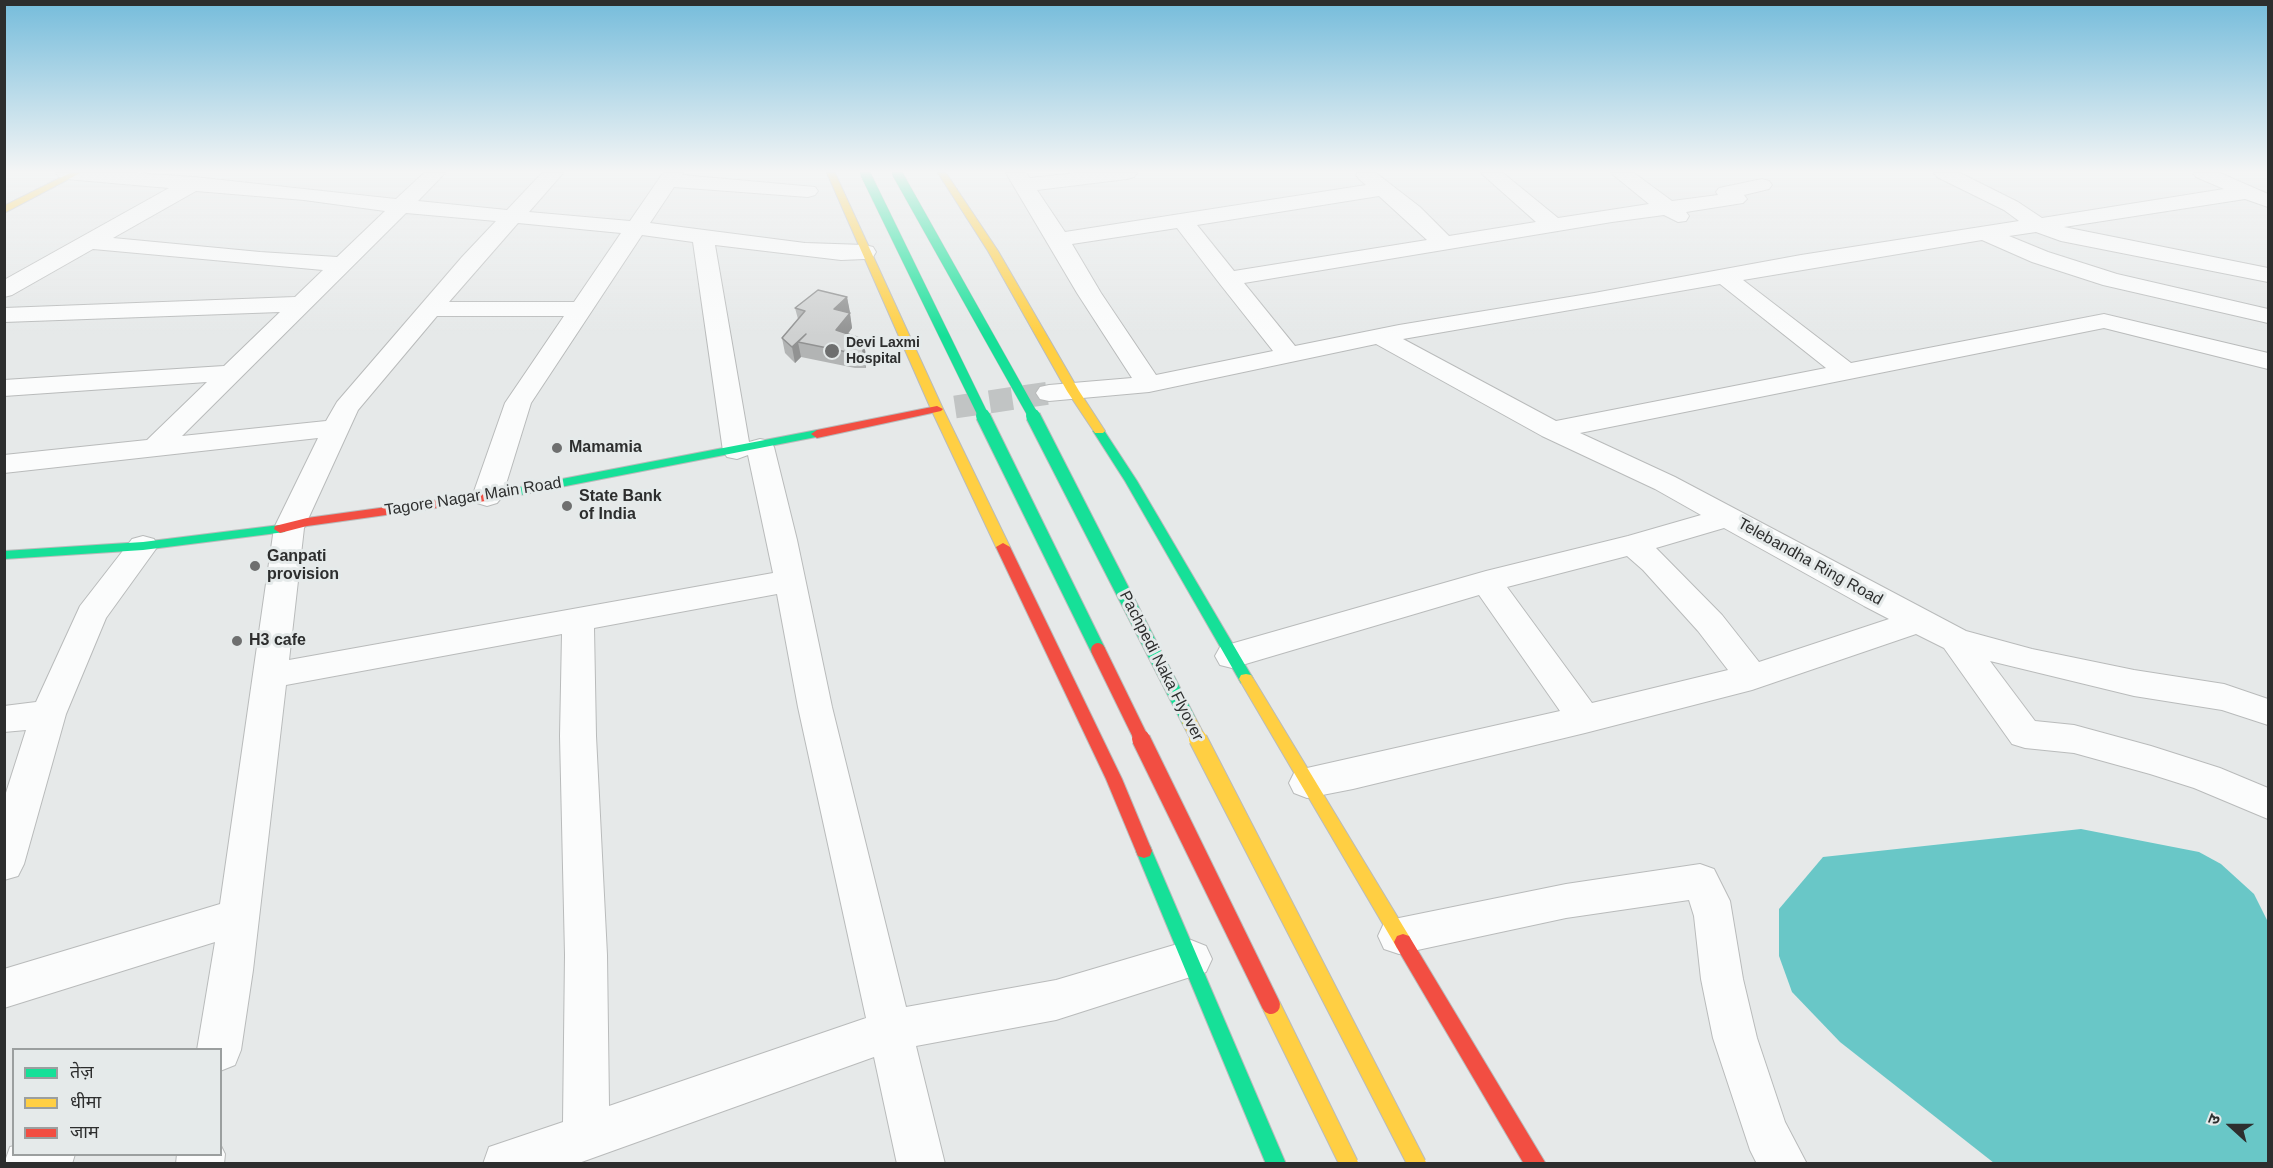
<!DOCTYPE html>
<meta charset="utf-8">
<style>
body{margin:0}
#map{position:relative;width:2273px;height:1168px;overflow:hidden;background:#e6e9e9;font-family:Helvetica,"Noto Sans Devanagari",sans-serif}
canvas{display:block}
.frame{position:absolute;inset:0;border:6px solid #2d2e2e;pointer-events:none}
.legend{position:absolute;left:12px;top:1048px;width:210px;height:108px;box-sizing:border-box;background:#e5eaea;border:2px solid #9b9f9f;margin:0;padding:8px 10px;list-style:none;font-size:18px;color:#2d2e2e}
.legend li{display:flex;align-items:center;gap:12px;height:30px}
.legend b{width:30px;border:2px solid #9b9f9f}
.north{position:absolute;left:2201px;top:1096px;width:60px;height:60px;-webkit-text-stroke:4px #e5eaea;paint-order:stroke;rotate:291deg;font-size:16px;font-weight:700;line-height:24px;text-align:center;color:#2d2e2e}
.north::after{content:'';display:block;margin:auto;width:21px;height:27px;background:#2d2e2e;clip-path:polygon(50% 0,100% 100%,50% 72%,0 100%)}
</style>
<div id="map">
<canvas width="2273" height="1168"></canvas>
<div class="frame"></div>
<ul class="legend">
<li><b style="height:8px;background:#16e098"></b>तेज़</li>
<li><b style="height:8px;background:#ffcf43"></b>धीमा</li>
<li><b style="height:8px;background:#f24e42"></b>जाम</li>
</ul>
<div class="north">उ</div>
</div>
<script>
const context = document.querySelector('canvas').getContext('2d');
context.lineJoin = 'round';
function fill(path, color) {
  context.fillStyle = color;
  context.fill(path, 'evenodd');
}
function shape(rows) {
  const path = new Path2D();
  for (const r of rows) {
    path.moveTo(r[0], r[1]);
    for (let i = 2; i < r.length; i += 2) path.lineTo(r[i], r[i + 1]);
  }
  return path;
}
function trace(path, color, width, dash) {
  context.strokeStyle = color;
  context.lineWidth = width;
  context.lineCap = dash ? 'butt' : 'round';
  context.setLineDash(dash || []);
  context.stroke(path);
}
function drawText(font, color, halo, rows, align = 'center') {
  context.font = font + ' Helvetica,sans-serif';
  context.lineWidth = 6;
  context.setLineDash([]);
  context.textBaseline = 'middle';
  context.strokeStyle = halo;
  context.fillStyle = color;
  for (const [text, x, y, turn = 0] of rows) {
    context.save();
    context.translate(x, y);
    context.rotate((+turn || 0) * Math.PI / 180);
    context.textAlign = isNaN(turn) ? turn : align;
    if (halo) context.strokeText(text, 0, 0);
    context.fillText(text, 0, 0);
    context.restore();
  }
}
fill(shape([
 [2081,829,2199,852,2221,864,2254,894,2268,922,2268,1163,1994,1163,1840,1042,1792,992,1779,956,1779,909,1823,857]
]), '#69c7c7');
trace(shape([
 [955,407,1049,393]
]), '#c1c4c4', 23, [23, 12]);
const street = shape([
 [56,173,134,173,194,177,396,199,424,173,445,173,418,201,507,210,542,173,563,173,529,212,630,221,663,173,683,173,682,175,815,187,818,191,815,195,808,197,674,187,650,223,805,243,865,245,873,247,876,252,873,257,865,259,841,260,715,245,749,442,760,439,770,441,774,447,797,540,832,707,906,1007,1056,980,1191,940,1206,946,1212,959,1206,972,1056,1020,916,1046,945,1164,897,1164,874,1057,576,1164,483,1164,489,1147,563,1122,565,955,560,736,562,634,286,685,253,970,241,1050,235,1065,220,1071,220,1050,197,1050,215,942,4,1008,4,969,220,904,274,528,318,438,4,473,4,455,147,440,207,382,4,396,4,380,224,366,280,312,4,322,4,308,295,297,323,270,93,249,12,295,4,297,4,280,169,188,66,179,59,177,56,173],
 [196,191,304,200,385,211,337,257,260,252,113,238,196,191],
 [406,213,496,221,462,257,337,402,326,421,182,436,406,213],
 [518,223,621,233,574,302,449,302,518,223],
 [642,235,693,242,723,451,727,457,737,459,748,455,773,573,289,660,304,528,358,410,437,316,564,316,505,403,472,497,477,503,487,506,497,503,502,497,531,403,642,235],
 [777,594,798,707,866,1018,609,1106,607,955,596,736,594,628,777,594],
 [1006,173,1026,173,1030,178,1076,173,1137,173,1134,177,1127,179,1037,190,1065,232,1366,185,1359,179,1356,175,1357,173,1376,173,1420,207,1449,236,1536,222,1481,173,1503,173,1558,218,1649,204,1611,173,1634,173,1672,201,1718,195,1716,192,1719,188,1762,179,1769,181,1772,185,1769,189,1744,195,1747,199,1743,203,1686,212,1689,216,1686,221,1678,222,1664,215,1612,222,1244,283,1295,346,1399,325,1594,293,1801,255,2019,221,2004,210,1937,177,1934,173,1960,173,2018,202,2042,218,2224,189,2196,177,2193,173,2220,173,2268,194,2268,207,2245,199,2064,227,2268,268,2268,282,2061,241,2036,232,2009,236,2048,252,2117,274,2268,309,2268,323,2103,285,2032,262,1982,240,1743,280,1851,363,2104,314,2268,353,2268,369,2104,328,1580,433,1675,477,1966,631,2032,649,2134,670,2224,684,2268,699,2268,725,2222,710,2134,696,1990,661,2035,721,2074,725,2151,746,2220,768,2268,788,2268,819,2194,788,2150,774,2074,753,2025,748,2012,744,1944,648,1916,634,1752,690,1585,733,1353,789,1307,798,1294,793,1289,783,1294,773,1307,768,1560,711,1479,595,1232,668,1220,665,1215,656,1220,647,1486,571,1628,536,1701,515,1655,489,1542,436,1376,344,1149,392,1049,401,1040,399,1036,393,1040,387,1049,385,1132,378,1077,293,1006,173],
 [1379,196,1427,240,1234,271,1197,225,1379,196],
 [1177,228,1220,284,1273,351,1156,375,1101,293,1072,244,1177,228],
 [1720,284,1826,368,1556,421,1403,339,1720,284],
 [1724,528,1864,606,1889,619,1759,662,1722,615,1656,548,1724,528],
 [1627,556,1643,570,1698,631,1728,670,1592,703,1507,587,1627,556],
 [143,536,154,539,158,546,106,618,66,714,24,864,18,876,4,880,4,799,26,730,4,732,4,706,36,702,80,606,132,539,143,536],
 [1700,864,1714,869,1730,901,1743,979,1757,1038,1785,1122,1807,1164,1757,1164,1750,1150,1713,1038,1701,979,1694,916,1689,900,1566,918,1399,954,1384,949,1378,936,1384,923,1399,918,1566,884,1700,864],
 [220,1144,225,1154,224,1164,176,1164,177,1154,220,1154,220,1144],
 [14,1146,14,1154,75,1154,72,1164,4,1164,10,1147,14,1146]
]);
const fast = shape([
 [1099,427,1103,429,1137,481,1251,675,1253,679,1251,683,1241,683,1125,481,1093,431,1099,427],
 [817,430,823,434,821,436,489,501,483,497,489,493,817,430],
 [280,525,285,526,286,529,285,532,143,550,4,559,4,551,143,542,280,525],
 [1144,844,1150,846,1152,851,1286,1164,1266,1164,1136,851,1138,846,1144,844]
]);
const slow = shape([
 [70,173,80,173,4,213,4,206,70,173],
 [827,173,835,173,943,409,1010,547,1008,550,998,550,996,547,931,409,827,173],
 [938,173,946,173,998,251,1079,391,1105,431,1103,433,1095,433,1067,391,988,251,938,173],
 [1246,674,1251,675,1409,936,1412,942,1409,948,1403,950,1397,948,1239,679,1241,675,1246,674]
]);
const jam = shape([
 [937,406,943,409,941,411,817,438,811,434,817,430,937,406],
 [489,493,493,494,495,497,493,500,307,526,280,533,274,529,275,526,307,518,489,493],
 [1003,543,1010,547,1122,779,1152,851,1150,856,1144,858,1138,856,1136,851,1106,779,996,547,1003,543],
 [1403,934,1409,936,1546,1164,1524,1164,1397,948,1394,942,1397,936,1403,934]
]);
trace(street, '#b9bbbb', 2);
trace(fast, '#b9bbbb', 2);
trace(slow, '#b9bbbb', 2);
trace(jam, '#b9bbbb', 2);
fill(street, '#fbfcfc');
fill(fast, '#16e098');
fill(slow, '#ffcf43');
fill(jam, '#f24e42');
const fastBridgeFar1 = shape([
 [865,173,984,417],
 [897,173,1034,417]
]);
const fastBridge = shape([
 [983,416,1098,650],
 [1033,416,1189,721]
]);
const slowBridgeFar1 = shape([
 [1189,721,1199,740]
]);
const slowBridge = shape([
 [1198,739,1417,1164],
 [1271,1005,1349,1164]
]);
const jamBridgeFar1 = shape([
 [1098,650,1142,740]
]);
const jamBridge = shape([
 [1141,739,1271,1005]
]);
trace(fastBridgeFar1, '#b9bbbb', 11, []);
trace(fastBridge, '#b9bbbb', 16, []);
trace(slowBridgeFar1, '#b9bbbb', 16, []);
trace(slowBridge, '#b9bbbb', 20, []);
trace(jamBridgeFar1, '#b9bbbb', 16, []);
trace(jamBridge, '#b9bbbb', 20, []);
trace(fastBridgeFar1, '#16e098', 10);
trace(fastBridge, '#16e098', 14);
trace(slowBridgeFar1, '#ffcf43', 14);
trace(slowBridge, '#ffcf43', 18);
trace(jamBridgeFar1, '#f24e42', 14);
trace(jamBridge, '#f24e42', 18);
fill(shape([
 [847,297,852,328,848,334,866,355,866,368,855,368,801,357,795,363,785,353,782,338,798,319,795,308]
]), '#b2b4b4');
fill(shape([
 [847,297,850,312,837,324,834,309],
 [850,313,852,328,839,345,836,330],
 [863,339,866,355,866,368,863,353],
 [798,342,801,357,795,363,792,347]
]), '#919292');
const building = shape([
 [818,290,847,297,834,309,850,313,836,330,863,339,863,353,852,353,798,342,806,334,792,347,782,338,805,311,795,308,818,290]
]);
fill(building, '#cfd1d1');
trace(building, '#919292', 1.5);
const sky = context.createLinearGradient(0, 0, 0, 336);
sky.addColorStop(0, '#75bcdb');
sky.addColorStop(0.51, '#f4f5f5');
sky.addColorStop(1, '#f4f5f500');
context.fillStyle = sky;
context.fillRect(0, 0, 2273, 336);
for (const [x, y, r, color] of [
 [832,351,8,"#6e6f6f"],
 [557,448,6,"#6e6f6f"],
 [567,506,6,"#6e6f6f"],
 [255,566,6,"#6e6f6f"],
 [237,641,6,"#6e6f6f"]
]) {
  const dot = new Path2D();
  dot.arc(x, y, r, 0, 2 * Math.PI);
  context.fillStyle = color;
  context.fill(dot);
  trace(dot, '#e5eaea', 2);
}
drawText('bold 14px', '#2d2e2e', '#e5eaea', [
 ["Devi Laxmi",846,343],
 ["Hospital",846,359]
], 'left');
drawText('bold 16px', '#2d2e2e', '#e5eaea', [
 ["Mamamia",569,448],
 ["State Bank",579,497],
 ["of India",579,515],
 ["Ganpati",267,557],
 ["provision",267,575],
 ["H3 cafe",249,641]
], 'left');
drawText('16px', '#2d2e2e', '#e5eaea', [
 ["Tagore Nagar Main Road",473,497,-9],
 ["Telebandha Ring Road",1810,562,29],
 ["Pachpedi Naka Flyover",1161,666,63]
]);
</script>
